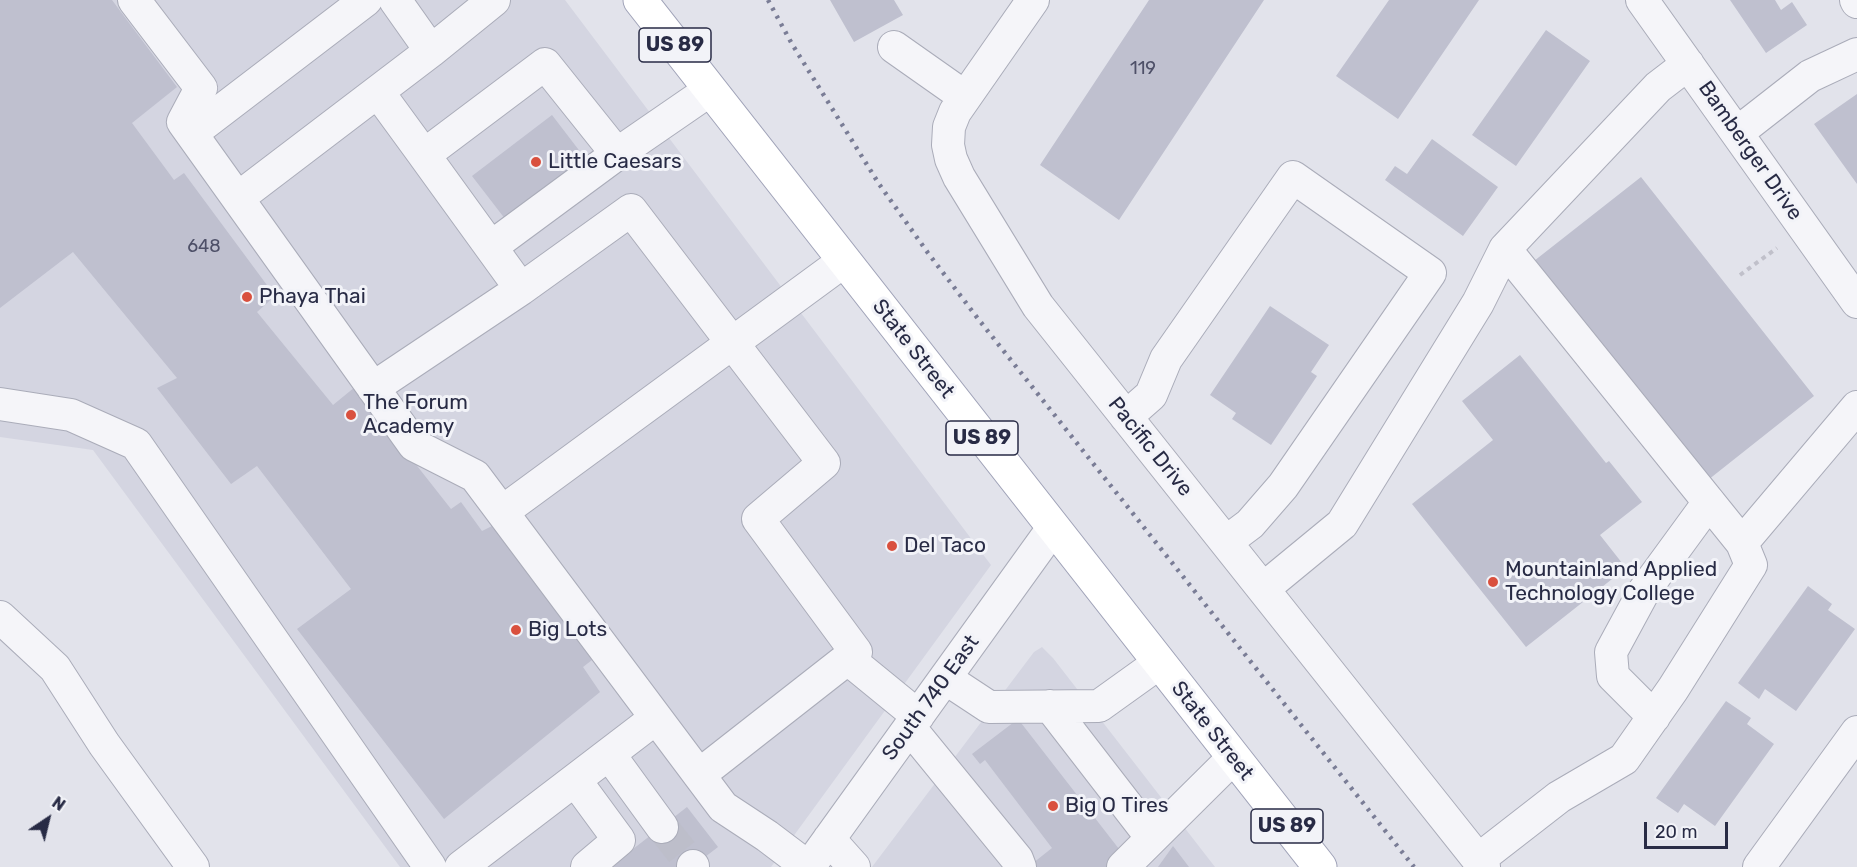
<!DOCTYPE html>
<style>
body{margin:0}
#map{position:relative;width:1857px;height:867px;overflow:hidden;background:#e2e3eb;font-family:Rubik,sans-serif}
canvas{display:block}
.north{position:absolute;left:18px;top:789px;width:60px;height:60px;-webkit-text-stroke:4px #f2f3f8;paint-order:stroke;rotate:35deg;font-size:16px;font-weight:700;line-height:24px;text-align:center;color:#282b45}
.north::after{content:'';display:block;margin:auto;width:21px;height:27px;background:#282b45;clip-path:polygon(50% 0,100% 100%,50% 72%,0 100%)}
.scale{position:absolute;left:1644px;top:822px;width:84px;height:27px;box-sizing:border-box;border:3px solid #282b45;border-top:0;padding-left:8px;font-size:18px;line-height:21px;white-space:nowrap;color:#282b45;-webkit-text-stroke:4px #f2f3f8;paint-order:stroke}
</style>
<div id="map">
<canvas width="1857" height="867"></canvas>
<div class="north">N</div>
<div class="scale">20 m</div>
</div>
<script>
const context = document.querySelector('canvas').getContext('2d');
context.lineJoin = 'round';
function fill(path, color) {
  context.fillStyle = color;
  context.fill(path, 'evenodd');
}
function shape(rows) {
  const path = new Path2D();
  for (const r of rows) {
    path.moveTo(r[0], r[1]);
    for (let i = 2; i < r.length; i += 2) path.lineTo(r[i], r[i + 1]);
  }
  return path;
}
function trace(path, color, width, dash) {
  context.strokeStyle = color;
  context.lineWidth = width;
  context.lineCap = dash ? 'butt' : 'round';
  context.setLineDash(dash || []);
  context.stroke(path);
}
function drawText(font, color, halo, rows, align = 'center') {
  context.font = font + ' Rubik,sans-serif';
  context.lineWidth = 6;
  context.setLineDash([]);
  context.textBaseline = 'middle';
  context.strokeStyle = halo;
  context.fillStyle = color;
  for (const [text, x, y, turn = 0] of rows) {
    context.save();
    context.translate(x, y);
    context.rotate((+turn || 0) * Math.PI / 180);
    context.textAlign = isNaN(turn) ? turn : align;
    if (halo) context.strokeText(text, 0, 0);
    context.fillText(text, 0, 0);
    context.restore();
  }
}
fill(shape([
 [0,0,565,0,991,565,771,867,400,867,93,450,0,437],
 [1042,647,1053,658,1215,867,872,867,1034,652]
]), '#d4d5e1');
fill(shape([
 [0,0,112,0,177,87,132,123,174,180,184,173,275,296,257,312,333,405,355,387,451,509,461,502,482,531,492,526,592,660,583,667,600,692,444,819,297,629,351,589,257,466,231,484,157,388,177,378,73,252,0,308],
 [830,0,894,0,903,15,854,42],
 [1149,0,1264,0,1119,220,1040,165],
 [1389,0,1479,0,1398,119,1336,76],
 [1730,0,1775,0,1781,10,1792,2,1807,25,1766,53],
 [1546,30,1590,61,1516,166,1472,135],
 [1857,94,1857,184,1814,124],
 [552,115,588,162,509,224,472,176],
 [1432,139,1498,187,1463,236,1385,180,1395,166,1407,174],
 [1641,177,1814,396,1708,480,1534,261],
 [1270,306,1329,345,1311,372,1317,376,1271,445,1232,419,1236,413,1210,395],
 [1520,355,1606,463,1609,461,1642,502,1600,535,1626,568,1526,647,1412,504,1493,440,1462,401],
 [1808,586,1832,604,1828,610,1855,629,1796,711,1765,689,1759,699,1738,683],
 [1726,701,1751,718,1747,724,1774,744,1715,826,1684,804,1678,813,1656,798],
 [1018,719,1126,858,1114,867,1028,867,1052,848,985,760,980,764,972,754],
 [687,807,718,847,692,867,610,867],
 [1173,846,1189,867,1158,867]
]), '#bfc0cf');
trace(shape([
 [662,827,693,866]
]), '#bdbeca', 32, [32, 16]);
const minor = shape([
 [134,0,201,88,183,122,414,445,475,476,723,807,767,836,808,867],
 [395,0,431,51],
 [1033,0,955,112,949,127,948,145,951,159,959,177,1038,306,1484,867],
 [1642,0,1857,302],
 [1856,0,1857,2],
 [894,47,965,97],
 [1688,64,1658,87,1505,249,1742,543,1857,407],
 [378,92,424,155,545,64,617,154,710,90],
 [192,133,366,0],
 [1737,133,1810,76,1857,54],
 [424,155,521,289],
 [238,198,431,51,494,0],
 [491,247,617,154],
 [373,388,521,289,631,210,824,463,758,519,856,652,699,775],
 [0,404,71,415,136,444,430,867],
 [1126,417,1151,395,1166,359,1293,177,1430,273,1283,486,1250,524,1226,542],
 [502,512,844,261],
 [1263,589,1342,524,1478,303,1505,249],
 [0,617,55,668,104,744,193,867],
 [847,658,918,716],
 [945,678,989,707,1099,706,1159,663],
 [1050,706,1152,838],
 [1654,717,1613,676,1611,652,1644,591,1709,502],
 [910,728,1017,859,1020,867],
 [609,754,662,827],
 [575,780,619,840,587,867],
 [829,839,854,867],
 [1478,860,1559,797,1624,759,1673,689,1751,565,1742,543],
 [693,866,693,867],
 [461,867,656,718],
 [809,867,1053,528],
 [1123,867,1233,758],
 [1759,867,1857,732]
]);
const major = shape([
 [640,0,1320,867]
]);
trace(minor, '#aaacb9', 34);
trace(major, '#a0a3b8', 35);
trace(shape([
 [1740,275,1777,248]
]), '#c0c0ca', 4, [4.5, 4.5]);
trace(minor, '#f5f5f9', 32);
trace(major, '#fff', 33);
trace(shape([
 [768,0,792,44,879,184,928,253,979,320,1414,867]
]), '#7a7d96', 4.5, [3, 6]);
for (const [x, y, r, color] of [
 [536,162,6,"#d9503e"],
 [247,297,6,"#d9503e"],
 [351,415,6,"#d9503e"],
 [892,546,6,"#d9503e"],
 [1493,582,6,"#d9503e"],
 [516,630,6,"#d9503e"],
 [1053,806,6,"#d9503e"]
]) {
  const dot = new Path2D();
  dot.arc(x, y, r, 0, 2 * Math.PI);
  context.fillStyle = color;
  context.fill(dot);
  trace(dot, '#f2f3f8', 2);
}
drawText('18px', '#4e5068', null, [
 ["119",1143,69],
 ["648",204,247]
]);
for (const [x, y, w] of [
 [675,45,72],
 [982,438,72],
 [1287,826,72]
]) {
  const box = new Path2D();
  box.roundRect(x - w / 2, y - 17, w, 34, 4.5);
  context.fillStyle = '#f2f3f8';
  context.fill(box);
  trace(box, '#282b45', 1.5);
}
drawText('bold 20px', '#282b45', null, [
 ["US 89",675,45],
 ["US 89",982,438],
 ["US 89",1287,826]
]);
drawText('21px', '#282b45', '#f2f3f8', [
 ["Bamberger Drive",1750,151,55],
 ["State Street",913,349,52],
 ["Pacific Drive",1150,447,51],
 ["South 740 East",931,698,-54],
 ["State Street",1212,731,52]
]);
drawText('21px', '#282b45', '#f2f3f8', [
 ["Little Caesars",548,162],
 ["Phaya Thai",259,297],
 ["The Forum",363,403],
 ["Academy",363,427],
 ["Del Taco",904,546],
 ["Mountainland Applied",1505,570],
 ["Technology College",1505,594],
 ["Big Lots",528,630],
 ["Big O Tires",1065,806]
], 'left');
</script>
